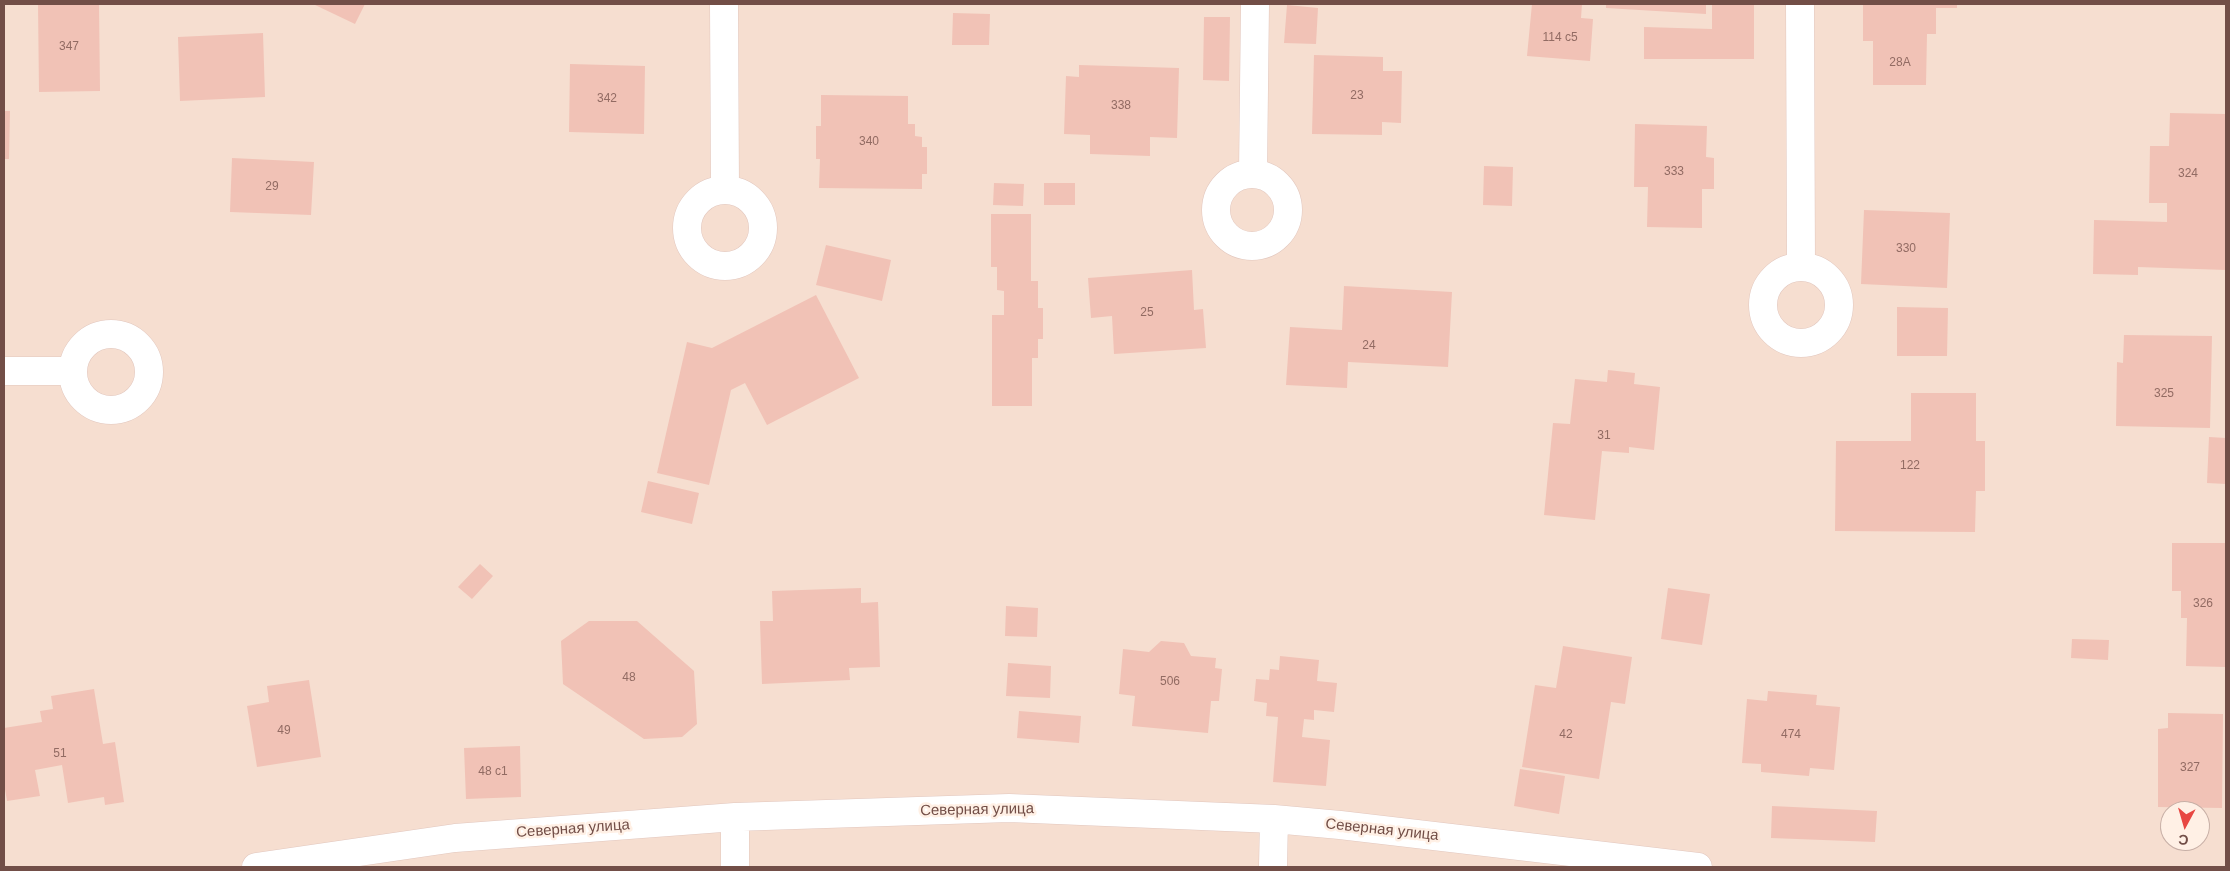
<!DOCTYPE html>
<meta charset="utf-8">
<style>
body{margin:0}
#map{position:relative;width:2230px;height:871px;overflow:hidden;background:#fcebdf;font-family:Arial,sans-serif}
canvas{display:block}
.frame{position:absolute;inset:0;border:5px solid #724e47;pointer-events:none}
.north{position:absolute;left:2160px;top:801px;width:50px;height:50px;box-sizing:border-box;background:#fff0e5;border:1px solid #c7afa6;border-radius:50%;rotate:186deg;font-size:14px;font-weight:700;line-height:20px;text-align:center;color:#724e47}
.north::after{content:'';display:block;margin:auto;width:18px;height:22px;background:#e84742;clip-path:polygon(50% 0,100% 100%,50% 72%,0 100%)}
</style>
<div id="map">
<canvas width="2230" height="871"></canvas>
<div class="frame"></div>
<div class="north">С</div>
</div>
<script>
const context = document.querySelector('canvas').getContext('2d');
context.lineJoin = 'round';
function fill(path, color) {
  context.fillStyle = color;
  context.fill(path, 'evenodd');
}
function shape(rows) {
  const path = new Path2D();
  for (const r of rows) {
    if (r.length === 3) {
      path.moveTo(r[0] + r[2], r[1]);
      path.arc(r[0], r[1], r[2], 0, 2 * Math.PI);
      continue;
    }
    path.moveTo(r[0], r[1]);
    for (let i = 2; i < r.length; i += 2) path.lineTo(r[i], r[i + 1]);
  }
  return path;
}
function trace(path, color, width, dash) {
  context.strokeStyle = color;
  context.lineWidth = width;
  context.lineCap = dash ? 'butt' : 'round';
  context.setLineDash(dash || []);
  context.stroke(path);
}
function drawText(font, color, halo, rows, align = 'center') {
  context.font = font + ' Arial,sans-serif';
  context.lineWidth = 5;
  context.setLineDash([]);
  context.textBaseline = 'middle';
  context.strokeStyle = halo;
  context.fillStyle = color;
  for (const [text, x, y, turn = 0] of rows) {
    context.save();
    context.translate(x, y);
    context.rotate((+turn || 0) * Math.PI / 180);
    context.textAlign = isNaN(turn) ? turn : align;
    if (halo) context.strokeText(text, 0, 0);
    context.fillText(text, 0, 0);
    context.restore();
  }
}
fill(shape([
 [4,4,2226,4,2226,867,4,867],
 [2170,811,2200,811,2200,841,2170,841]
]), '#f6ded0');
fill(shape([
 [38,4,99,4,100,91,39,92],
 [313,4,365,4,355,24],
 [1532,4,1582,4,1581,18,1593,19,1590,61,1527,56],
 [1606,4,1706,4,1706,14,1606,8],
 [1712,4,1754,4,1754,59,1644,59,1644,27,1712,29],
 [1863,4,1957,4,1957,8,1936,8,1936,34,1927,34,1926,85,1873,85,1873,41,1863,41],
 [1287,5,1318,8,1316,44,1284,43],
 [953,13,990,14,989,45,952,45],
 [1204,17,1230,17,1229,81,1203,80],
 [263,33,265,97,180,101,178,37],
 [1314,55,1383,57,1383,71,1402,71,1401,123,1382,122,1382,135,1312,134],
 [570,64,645,66,644,134,569,132],
 [1079,65,1179,68,1177,138,1150,137,1150,156,1090,154,1090,135,1064,134,1066,76,1079,77],
 [821,95,908,96,908,124,915,124,915,136,922,137,922,147,927,147,927,174,922,174,922,189,819,188,820,159,816,159,816,126,821,126],
 [4,111,10,111,9,159,4,159],
 [2170,113,2226,114,2226,270,2138,267,2138,275,2093,274,2094,220,2167,222,2167,203,2149,203,2150,146,2169,146],
 [1635,124,1707,126,1706,157,1714,158,1714,189,1702,189,1702,228,1647,227,1648,187,1634,187],
 [232,158,314,162,311,215,230,212],
 [1484,166,1513,167,1512,206,1483,205],
 [994,183,1024,184,1023,206,993,205],
 [1044,183,1075,183,1075,205,1044,205],
 [1864,210,1950,213,1947,288,1861,284],
 [991,214,1031,214,1031,281,1038,281,1038,308,1043,308,1043,339,1038,339,1038,358,1032,358,1032,406,992,406,992,315,1004,315,1004,291,997,290,997,267,991,267],
 [826,245,891,260,882,301,816,285],
 [1192,270,1194,310,1203,309,1206,348,1114,354,1112,316,1091,318,1088,278],
 [1344,286,1452,292,1448,367,1348,362,1347,388,1286,385,1290,327,1342,330],
 [816,295,859,378,767,425,745,383,731,390,709,485,657,473,687,342,712,348],
 [1897,307,1948,308,1947,356,1897,356],
 [2124,335,2212,336,2210,428,2116,426,2117,362,2123,363],
 [1608,370,1635,373,1634,384,1660,387,1654,450,1629,447,1629,453,1602,451,1595,520,1544,515,1553,423,1570,424,1575,379,1607,382],
 [1911,393,1976,393,1976,441,1985,441,1985,491,1976,491,1975,532,1835,531,1836,441,1911,441],
 [2209,437,2226,438,2226,484,2207,483],
 [648,481,699,493,692,524,641,512],
 [2172,543,2226,543,2226,667,2186,666,2187,618,2181,618,2181,591,2172,591],
 [480,564,493,576,472,599,458,587],
 [861,588,861,603,878,602,880,667,849,668,850,680,762,684,760,621,773,621,772,591],
 [1668,588,1710,594,1702,645,1661,639],
 [1006,606,1038,608,1037,637,1005,636],
 [589,621,637,621,694,671,697,724,682,737,644,739,563,684,561,641],
 [2072,639,2109,640,2108,660,2071,658],
 [1161,641,1184,643,1191,656,1216,658,1215,668,1222,669,1219,701,1211,701,1208,733,1132,726,1135,696,1119,694,1123,649,1149,652],
 [1563,646,1632,657,1625,704,1611,702,1599,779,1522,767,1535,685,1556,688],
 [1280,656,1319,660,1317,681,1337,683,1334,712,1314,710,1314,720,1304,719,1302,737,1330,740,1326,786,1273,782,1278,717,1266,716,1267,703,1254,701,1256,679,1269,680,1270,669,1279,670],
 [1008,663,1051,666,1050,698,1006,696],
 [309,680,321,757,257,767,247,706,269,702,267,686],
 [94,689,103,744,115,742,124,802,105,805,104,797,68,803,62,765,35,770,40,796,7,801,4,783,4,728,42,722,40,711,53,709,51,696],
 [1768,691,1817,695,1816,705,1840,707,1834,770,1810,768,1809,776,1761,772,1761,764,1742,763,1747,699,1767,701],
 [1019,711,1081,716,1079,743,1017,738],
 [2168,713,2223,714,2222,808,2158,807,2158,729,2168,728],
 [520,746,521,797,466,799,464,748],
 [1520,769,1565,776,1559,814,1514,806],
 [1772,806,1877,811,1875,842,1771,838]
]), '#f1c2b6');
const minor = shape([
 [724,4,725,189],
 [1800,4,1801,267],
 [1253,173,1255,4],
 [1252,210,36],
 [725,228,38],
 [1801,305,38],
 [111,372,38],
 [4,371,73,371],
 [735,817,735,867],
 [256,867,455,838,735,817,1009,808,1274,819,1340,825,1698,867],
 [1273,867,1274,819]
]);
trace(minor, '#e2c7be', 29);
trace(minor, '#fff', 28);
drawText('12px', '#926b63', null, [
 ["114 с5",1560,38],
 ["347",69,47],
 ["28А",1900,63],
 ["23",1357,96],
 ["342",607,99],
 ["338",1121,106],
 ["340",869,142],
 ["333",1674,172],
 ["324",2188,174],
 ["29",272,187],
 ["330",1906,249],
 ["25",1147,313],
 ["24",1369,346],
 ["325",2164,394],
 ["31",1604,436],
 ["122",1910,466],
 ["326",2203,604],
 ["48",629,678],
 ["506",1170,682],
 ["49",284,731],
 ["42",1566,735],
 ["474",1791,735],
 ["51",60,754],
 ["327",2190,768],
 ["48 с1",493,772]
]);
drawText('15px', '#724e47', '#fff0e5', [
 ["Северная улица",977,810,-1],
 ["Северная улица",573,829,-4],
 ["Северная улица",1382,830,6]
]);
</script>
